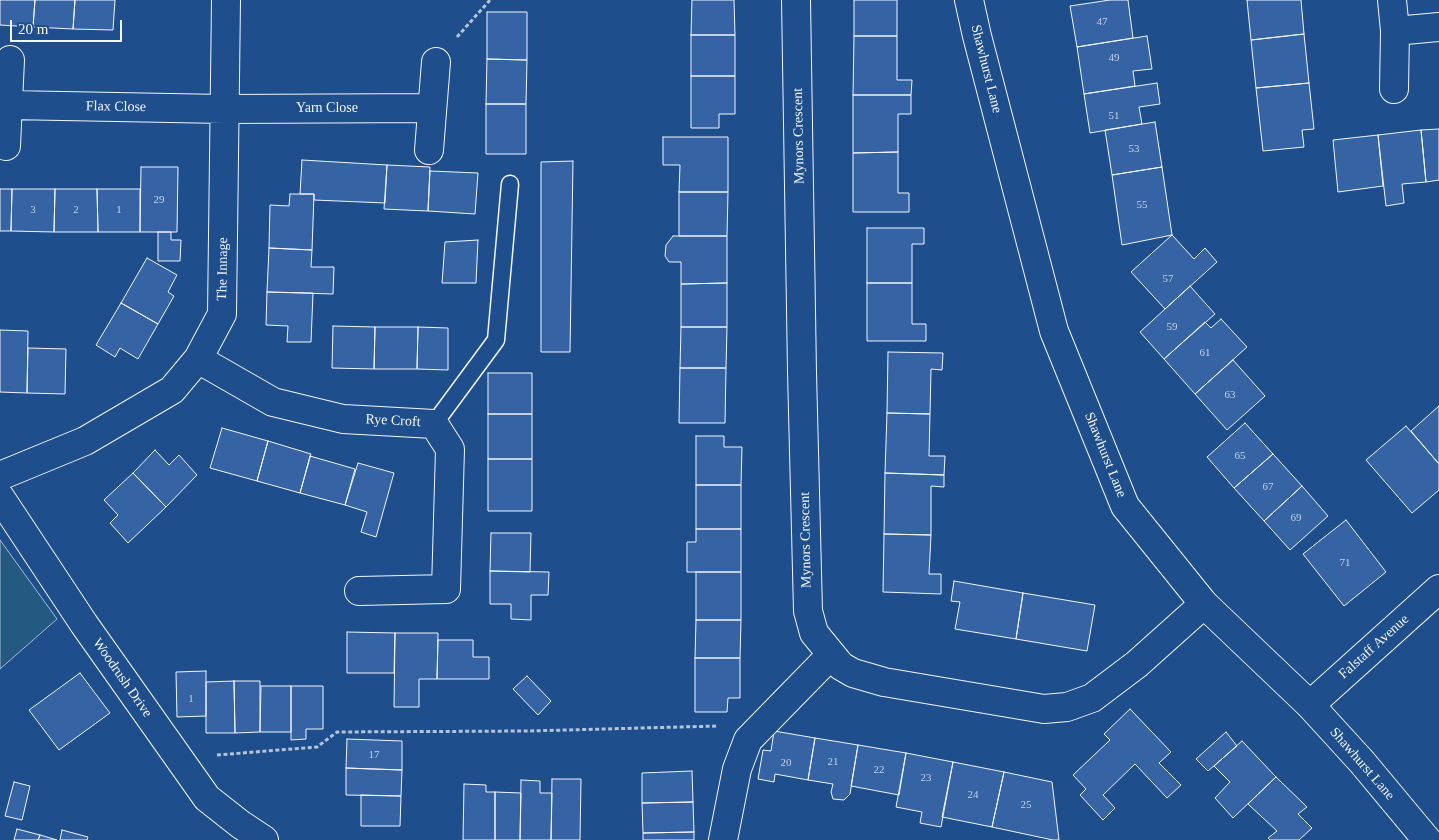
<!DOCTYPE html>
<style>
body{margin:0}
#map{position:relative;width:1439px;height:840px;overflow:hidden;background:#1f4e8c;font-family:Georgia,serif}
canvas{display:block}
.scale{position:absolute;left:10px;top:20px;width:112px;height:22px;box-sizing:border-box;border:2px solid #f2f6ff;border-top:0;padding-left:6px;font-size:15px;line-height:18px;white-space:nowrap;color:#f2f6ff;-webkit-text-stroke:4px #1f4e8c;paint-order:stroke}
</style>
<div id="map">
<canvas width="1439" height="840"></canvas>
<div class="scale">20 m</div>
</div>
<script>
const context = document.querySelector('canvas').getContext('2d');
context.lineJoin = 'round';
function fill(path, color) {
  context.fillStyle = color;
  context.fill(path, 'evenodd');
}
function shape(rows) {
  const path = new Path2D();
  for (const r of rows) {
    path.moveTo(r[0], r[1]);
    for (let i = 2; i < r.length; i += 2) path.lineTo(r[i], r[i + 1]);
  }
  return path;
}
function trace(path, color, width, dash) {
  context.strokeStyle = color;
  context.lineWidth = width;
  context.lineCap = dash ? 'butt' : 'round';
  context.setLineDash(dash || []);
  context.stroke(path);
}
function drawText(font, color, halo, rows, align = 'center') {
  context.font = font + ' Georgia,serif';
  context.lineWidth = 4;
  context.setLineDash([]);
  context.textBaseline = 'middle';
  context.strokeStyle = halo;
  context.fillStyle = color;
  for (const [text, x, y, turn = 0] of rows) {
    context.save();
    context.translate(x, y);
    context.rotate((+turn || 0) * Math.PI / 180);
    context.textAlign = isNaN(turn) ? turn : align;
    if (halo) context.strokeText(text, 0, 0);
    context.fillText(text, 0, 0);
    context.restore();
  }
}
const green = shape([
 [0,540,57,619,0,669,0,540]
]);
fill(green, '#245a82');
trace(green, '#a8bbd7', 1);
const building = shape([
 [0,0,35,0,33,27,0,25,0,0],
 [35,0,75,0,73,29,33,27,35,0],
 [75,0,115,0,113,30,73,29,75,0],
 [692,0,734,0,735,35,691,35,692,0],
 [854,0,897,0,897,36,854,36,854,0],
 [1110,0,1128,0,1133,38,1077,47,1070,6,1110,0],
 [1247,0,1301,0,1304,34,1251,40,1247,0],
 [487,12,527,12,527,60,487,59,487,12],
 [1304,34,1309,83,1256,88,1251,40,1304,34],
 [691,35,735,35,735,76,691,76,691,35],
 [854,36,897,36,897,80,912,80,911,95,853,95,854,36],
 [1147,36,1152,69,1133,71,1135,86,1084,94,1077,47,1147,36],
 [487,59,527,60,526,104,486,104,487,59],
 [691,76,735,76,735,114,719,114,719,128,691,128,691,76],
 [1157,83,1160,104,1139,107,1142,124,1090,133,1084,94,1157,83],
 [1309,83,1314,129,1302,130,1304,147,1263,151,1256,88,1309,83],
 [853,95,911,95,911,114,898,114,898,152,853,153,853,95],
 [486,104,526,104,526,154,486,154,486,104],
 [1155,122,1162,167,1112,175,1105,130,1155,122],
 [1439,129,1439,180,1426,182,1421,130,1439,129],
 [1421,130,1426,182,1402,184,1404,203,1386,206,1378,135,1421,130],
 [1378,135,1383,186,1338,192,1333,140,1378,135],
 [663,137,728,137,728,192,679,192,680,165,663,165,663,137],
 [898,152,898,193,909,193,909,212,853,212,853,153,898,152],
 [302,160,387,165,385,203,314,200,314,194,300,194,302,160],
 [573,161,570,352,541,352,541,162,573,161],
 [387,165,430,167,428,211,384,209,387,165],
 [141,167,178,167,177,232,140,232,141,167],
 [1162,167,1172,235,1122,245,1112,175,1162,167],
 [430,171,478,173,475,214,428,211,430,171],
 [0,189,12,189,11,231,0,231,0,189],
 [12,189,55,189,54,232,11,231,12,189],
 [55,189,97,189,98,232,54,232,55,189],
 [97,189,140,189,140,232,98,232,97,189],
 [679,192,728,192,727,236,679,236,679,192],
 [290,194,314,194,312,250,269,248,270,205,289,206,290,194],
 [867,228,924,228,924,244,912,244,912,283,867,283,867,228],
 [158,232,171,232,171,240,181,240,180,261,158,261,158,232],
 [1172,235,1194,259,1205,248,1217,262,1165,309,1131,272,1172,235],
 [673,236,727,236,727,283,681,284,681,262,669,262,665,256,666,245,673,236],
 [478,240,476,283,442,283,445,242,478,240],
 [269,248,312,250,311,267,334,267,333,294,267,292,269,248],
 [147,258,177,275,168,292,174,296,158,324,121,303,147,258],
 [727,283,727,327,681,327,681,284,727,283],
 [867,283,912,283,912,324,926,324,926,341,867,341,867,283],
 [1190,286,1215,314,1164,359,1140,332,1190,286],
 [267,292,313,293,311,342,287,342,288,326,266,325,267,292],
 [121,303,158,324,138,359,120,348,115,357,96,345,121,303],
 [1221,319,1247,347,1195,394,1164,359,1205,322,1211,328,1221,319],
 [333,326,375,327,374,369,332,368,333,326],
 [375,327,418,327,417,369,374,369,375,327],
 [418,327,448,328,448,370,417,369,418,327],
 [681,327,727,327,726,368,680,368,681,327],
 [0,330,28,331,27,393,0,392,0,330],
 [28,348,66,349,65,394,27,393,28,348],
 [888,352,943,353,942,370,931,369,930,414,887,413,888,352],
 [1233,360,1265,396,1227,430,1195,394,1233,360],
 [680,368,726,368,725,423,679,423,680,368],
 [488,373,532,373,532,414,488,414,488,373],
 [1439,406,1439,464,1411,431,1439,406],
 [887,413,930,414,929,456,945,456,944,475,885,473,887,413],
 [488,414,532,414,532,459,488,459,488,414],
 [1245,423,1273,454,1234,488,1207,457,1245,423],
 [1406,426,1439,464,1439,490,1412,513,1366,460,1406,426],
 [222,428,268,441,257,481,210,468,222,428],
 [696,436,724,436,724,447,742,447,741,485,696,485,696,436],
 [268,441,311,454,300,493,257,481,268,441],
 [155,450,169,465,179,455,197,475,166,507,133,473,155,450],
 [1273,454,1302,486,1264,521,1234,488,1273,454],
 [310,456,355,469,345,505,300,493,310,456],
 [488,459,532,459,532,511,488,511,488,459],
 [358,463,394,473,376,537,361,532,367,512,345,505,358,463],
 [133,473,166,507,128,543,110,523,118,515,104,500,133,473],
 [885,473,944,475,944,487,931,486,931,535,884,534,885,473],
 [696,485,741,485,741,529,696,529,696,485],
 [1302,486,1328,516,1290,550,1264,521,1302,486],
 [1346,520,1386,572,1344,606,1303,554,1346,520],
 [696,529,741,529,741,572,687,572,687,542,696,542,696,529],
 [491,533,531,533,530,572,490,571,491,533],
 [884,534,931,535,929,574,941,574,941,594,883,592,884,534],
 [490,571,549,572,548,595,531,595,531,620,511,619,511,604,490,604,490,571],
 [696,572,741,572,741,620,696,620,696,572],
 [954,581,1023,593,1016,639,955,629,960,602,951,601,954,581],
 [1023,593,1095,605,1087,651,1016,639,1023,593],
 [696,620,741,620,740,658,695,658,696,620],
 [347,632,395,633,394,673,347,673,347,632],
 [395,633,438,633,437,679,419,679,419,707,394,707,395,633],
 [438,640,473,640,473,657,489,657,489,679,437,679,438,640],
 [695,658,740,658,740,698,728,698,727,712,695,712,695,658],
 [206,671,206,716,177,717,176,672,206,671],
 [80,673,110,713,59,750,29,710,80,673],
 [527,676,551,701,538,715,513,689,527,676],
 [234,681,260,681,260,732,235,733,234,681],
 [234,681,235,733,206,733,206,682,234,681],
 [261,686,291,686,291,732,260,732,261,686],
 [291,686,323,686,323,729,306,729,306,739,291,740,291,686],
 [1130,709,1171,752,1159,763,1181,785,1167,798,1135,764,1103,795,1115,808,1103,820,1080,795,1086,789,1073,775,1110,740,1104,734,1130,709],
 [774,731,815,738,808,780,775,774,774,782,758,779,763,750,771,751,774,731],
 [1226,732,1237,746,1208,771,1196,759,1226,732],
 [815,738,858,745,850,794,844,800,833,799,831,792,833,784,808,780,815,738],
 [347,739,402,741,402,770,346,768,347,739],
 [1242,741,1276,777,1233,818,1215,798,1230,782,1214,766,1242,741],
 [858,745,906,753,899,795,851,786,858,745],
 [906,753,953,762,941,827,920,823,922,812,896,807,906,753],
 [953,762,1004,772,992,827,942,817,953,762],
 [346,768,402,770,401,796,346,795,346,768],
 [692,771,693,802,642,803,642,773,692,771],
 [1004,772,1052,782,1059,840,1053,840,992,827,1004,772],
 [1276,777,1307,807,1298,814,1312,828,1299,840,1270,840,1268,838,1277,831,1248,804,1276,777],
 [552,779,581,779,580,840,551,840,552,779],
 [521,780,540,781,540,793,552,793,551,840,520,840,521,780],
 [14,782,30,786,22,820,5,816,14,782],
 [464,784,486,785,486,792,495,792,495,840,463,840,464,784],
 [495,792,521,793,520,840,495,840,495,792],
 [361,795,401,796,400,826,361,826,361,795],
 [693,802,694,832,643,833,642,803,693,802],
 [17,829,40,835,38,840,14,840,17,829],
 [62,830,88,837,87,840,60,840,62,830],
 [694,832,694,840,643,840,643,833,694,832],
 [40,835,57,840,38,840,40,835]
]);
fill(building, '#3563a3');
trace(building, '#f2f6ff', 1);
const service = shape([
 [434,424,496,340,510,184]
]);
const minor = shape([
 [796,0,802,372,808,611,814,633,841,666,853,673,884,682,1044,709,1067,707,1092,698,1137,664,1204,604],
 [1392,0,1395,31,1394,89],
 [1395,31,1439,27],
 [9,105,224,109,431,108],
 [6,146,10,60],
 [429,150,436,62],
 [198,359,273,402,343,419,434,424,450,449,446,589,359,591],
 [0,476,85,441,172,390,198,359,222,314,226,0],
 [0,497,84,624,207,798,240,824,264,840],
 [1310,705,1439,589],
 [723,840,737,769,748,740,831,655]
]);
const tertiary = shape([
 [969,0,977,36,1054,331,1125,506,1204,604,1310,705,1362,762,1427,840]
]);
trace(service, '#f2f6ff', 19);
trace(minor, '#f2f6ff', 30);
trace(tertiary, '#f2f6ff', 30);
trace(shape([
 [457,37,490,0],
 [217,755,317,747,337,732,528,731,718,726]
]), '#b3c4dc', 3, [4, 2.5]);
trace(service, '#1f4e8c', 16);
trace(minor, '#1f4e8c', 28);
trace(tertiary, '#1f4e8c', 28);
drawText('11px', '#c3d1e8', null, [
 ["47",1102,22],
 ["49",1114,58],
 ["51",1114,116],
 ["53",1134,149],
 ["29",159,200],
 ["55",1142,205],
 ["3",33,210],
 ["2",76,210],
 ["1",119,210],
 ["57",1168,279],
 ["59",1172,327],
 ["61",1205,353],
 ["63",1230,395],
 ["65",1240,456],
 ["67",1268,487],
 ["69",1296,518],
 ["71",1345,563],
 ["1",191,699],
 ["17",374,755],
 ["21",833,762],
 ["20",786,763],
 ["22",879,770],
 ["23",926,778],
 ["24",973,795],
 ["25",1026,805]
]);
drawText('14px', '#f2f6ff', '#1f4e8c', [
 ["Shawhurst Lane",986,69,76],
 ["Flax Close",116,107,1],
 ["Yarn Close",327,108],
 ["Mynors Crescent",799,136,-91],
 ["The Innage",223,269,-89],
 ["Rye Croft",393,421,3],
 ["Shawhurst Lane",1105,455,68],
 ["Mynors Crescent",806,540,-91],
 ["Falstaff Avenue",1374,647,-42],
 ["Woodrush Drive",122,678,55],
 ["Shawhurst Lane",1362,764,49]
]);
</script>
